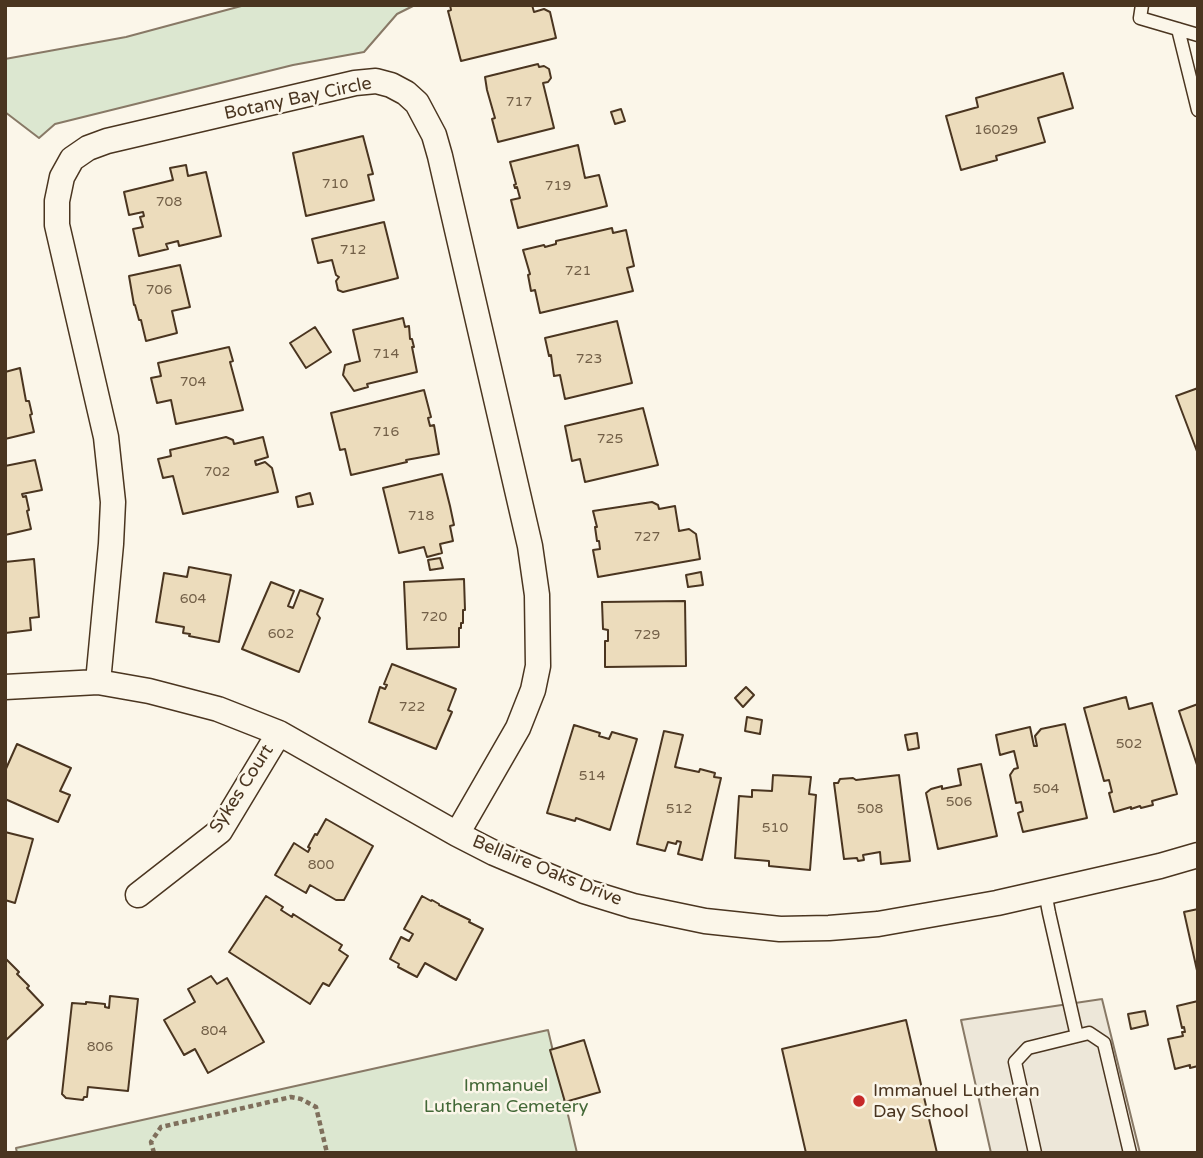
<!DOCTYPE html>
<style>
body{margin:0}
#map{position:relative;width:1203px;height:1158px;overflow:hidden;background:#fbf6e9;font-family:"Varela Round",sans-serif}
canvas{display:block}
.frame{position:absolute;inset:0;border:7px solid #4a3520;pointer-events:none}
</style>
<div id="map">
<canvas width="1203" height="1158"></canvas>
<div class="frame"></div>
</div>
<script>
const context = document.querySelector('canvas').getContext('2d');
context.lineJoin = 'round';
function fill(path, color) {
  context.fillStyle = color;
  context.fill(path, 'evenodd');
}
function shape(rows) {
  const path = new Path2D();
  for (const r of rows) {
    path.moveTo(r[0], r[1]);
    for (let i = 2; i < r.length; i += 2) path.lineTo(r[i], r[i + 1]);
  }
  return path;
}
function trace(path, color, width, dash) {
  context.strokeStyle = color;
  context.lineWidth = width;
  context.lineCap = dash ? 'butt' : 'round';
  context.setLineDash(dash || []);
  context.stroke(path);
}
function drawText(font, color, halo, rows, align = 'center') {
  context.font = font + ' "Varela Round",sans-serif';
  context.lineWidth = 5;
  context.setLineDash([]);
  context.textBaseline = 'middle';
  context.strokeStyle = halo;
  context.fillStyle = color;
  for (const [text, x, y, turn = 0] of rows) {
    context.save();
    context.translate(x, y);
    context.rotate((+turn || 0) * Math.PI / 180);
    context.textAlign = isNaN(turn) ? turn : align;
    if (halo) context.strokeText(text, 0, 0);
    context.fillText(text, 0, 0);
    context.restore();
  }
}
const green = shape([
 [245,5,415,5,397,14,364,52,293,65,55,124,39,138,5,112,5,59,126,37,245,5],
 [548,1030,577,1153,17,1153,16,1148,548,1030]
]);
fill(green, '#dce7d0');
trace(green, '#887966', 2);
const parking = shape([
 [1102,999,1140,1153,991,1153,961,1020,1102,999]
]);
fill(parking, '#ede7d9');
trace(parking, '#887966', 2);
const building = shape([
 [450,5,532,5,534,12,544,9,550,12,556,38,461,61,448,11,451,10,450,5],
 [538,64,539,67,544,66,549,69,551,78,548,82,543,83,554,128,498,142,492,119,495,118,487,90,485,77,538,64],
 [1063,73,1073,108,1038,118,1045,142,996,156,997,160,961,170,946,116,978,107,976,98,1063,73],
 [621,109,625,121,615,124,611,112,621,109],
 [363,136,373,174,368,175,374,200,306,216,293,153,363,136],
 [578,145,585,178,599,175,607,206,518,228,511,200,520,198,517,187,515,188,514,185,516,184,510,162,578,145],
 [186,165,188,176,206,172,221,236,179,246,178,241,166,244,168,249,139,256,133,229,143,227,140,217,144,216,143,212,129,215,124,192,173,180,170,168,186,165],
 [384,222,398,278,343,292,338,290,336,281,339,277,336,275,332,260,318,263,312,239,384,222],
 [612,228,613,233,626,230,634,266,627,268,633,291,540,313,535,290,531,291,528,275,530,274,523,250,544,245,545,247,556,244,556,241,612,228],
 [180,265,190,307,172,311,177,333,146,341,141,320,139,320,135,305,134,305,129,276,180,265],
 [403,318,405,327,409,326,410,339,412,339,414,347,412,347,417,372,367,384,368,387,354,391,343,375,345,365,360,361,353,330,403,318],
 [617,321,632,383,565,399,560,375,554,376,551,355,549,356,545,338,617,321],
 [315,327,331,352,306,368,290,343,315,327],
 [229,347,233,361,230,362,243,410,176,424,171,400,157,403,151,378,161,376,158,363,229,347],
 [20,368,26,401,29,401,32,414,30,415,34,432,5,439,5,372,20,368],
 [1198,388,1198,454,1176,396,1198,388],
 [424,390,431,417,428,418,430,426,434,425,439,454,406,460,407,462,351,475,345,449,340,450,331,413,424,390],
 [643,408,658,465,585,482,580,459,572,461,565,426,643,408],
 [226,437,233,440,234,444,263,437,268,457,255,461,256,465,265,462,272,468,278,492,183,514,173,476,163,478,158,459,171,456,170,450,226,437],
 [35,460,42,490,22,494,23,497,26,496,29,510,27,511,31,529,5,535,5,466,35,460],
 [442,474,450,506,454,525,450,526,453,541,440,544,442,553,427,557,424,547,399,553,383,488,442,474],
 [310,493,313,504,298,507,296,497,310,493],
 [652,502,658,505,659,509,675,506,679,531,689,529,696,534,700,559,598,577,593,550,600,549,599,541,597,541,595,527,597,527,593,511,652,502],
 [440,558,443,568,430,570,428,560,440,558],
 [34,559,39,617,30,618,31,630,5,633,5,562,34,559],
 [189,567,231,575,219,642,189,636,190,634,183,633,184,627,156,622,164,573,187,577,189,567],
 [701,572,703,585,688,587,686,575,701,572],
 [464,579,465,610,463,610,463,623,461,623,461,628,459,628,459,647,407,649,404,582,464,579],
 [271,582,294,591,288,606,293,608,300,590,323,599,317,614,320,618,299,672,242,649,271,582],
 [685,601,686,666,605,667,605,641,608,641,608,630,603,629,602,602,685,601],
 [392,664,456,689,448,710,452,712,436,749,369,722,380,687,385,689,387,685,384,684,392,664],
 [746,687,754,695,743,707,735,698,746,687],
 [1126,697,1129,709,1152,703,1177,794,1152,801,1153,805,1141,808,1140,806,1131,809,1131,807,1114,812,1109,793,1112,792,1109,780,1104,781,1084,708,1126,697],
 [1198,704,1198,768,1179,711,1198,704],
 [747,717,762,720,760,734,745,731,747,717],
 [1065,724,1087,818,1023,832,1018,813,1023,811,1021,802,1016,803,1010,775,1014,769,1018,768,1014,751,1000,755,996,735,1030,727,1034,746,1037,746,1035,736,1041,729,1065,724],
 [574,725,600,733,599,736,609,739,612,732,637,739,610,830,576,818,575,821,547,813,574,725],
 [664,731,683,735,675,767,699,772,700,769,715,773,714,777,721,778,702,860,678,854,681,842,677,841,676,844,668,842,665,851,637,844,664,731],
 [917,733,919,748,908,750,905,735,917,733],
 [17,744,71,768,60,791,70,795,58,822,5,799,5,771,17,744],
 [981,764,997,836,938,849,926,793,931,789,942,786,942,789,961,785,958,769,981,764],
 [773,775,811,777,809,794,816,795,810,870,769,866,769,861,735,858,739,796,752,797,752,790,772,791,773,775],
 [899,775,910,861,881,864,880,852,863,855,864,860,858,861,857,858,844,859,834,783,838,783,840,779,853,778,856,780,899,775],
 [326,819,373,846,344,900,336,900,310,885,306,893,275,875,294,843,308,852,310,848,308,847,315,834,317,835,326,819],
 [5,832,33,839,15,903,5,900,5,832],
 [266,896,283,907,281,910,292,917,293,914,342,945,339,950,348,956,329,986,323,983,310,1004,229,952,266,896],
 [422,896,431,901,432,900,439,904,439,905,470,920,469,922,483,929,456,980,425,963,417,977,398,967,399,964,390,959,401,937,409,941,413,934,404,929,422,896],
 [1198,909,1198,975,1184,912,1198,909],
 [5,958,19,972,17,974,29,986,27,988,43,1005,5,1041,5,958],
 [211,976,217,984,227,978,264,1042,208,1073,195,1049,184,1055,164,1020,195,1002,188,989,211,976],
 [110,996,138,999,128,1091,88,1087,87,1097,84,1097,83,1100,66,1098,62,1094,72,1003,86,1004,86,1002,105,1004,105,1007,109,1008,110,996],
 [1198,1001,1198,1066,1190,1068,1190,1065,1175,1069,1168,1039,1183,1036,1182,1032,1185,1032,1184,1027,1182,1028,1177,1006,1198,1001],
 [1145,1011,1148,1025,1131,1029,1128,1014,1145,1011],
 [906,1020,937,1153,806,1153,782,1049,906,1020],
 [584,1040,600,1092,565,1102,550,1050,584,1040]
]);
fill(building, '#ecdcbc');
trace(building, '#4a3520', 2);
const lane = shape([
 [1142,5,1140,18,1198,35],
 [1178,29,1198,110],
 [1045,892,1049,913,1077,1036],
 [1035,1153,1015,1062,1028,1048,1089,1033,1104,1043,1130,1153]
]);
const street = shape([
 [98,682,111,544,113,502,106,437,57,225,57,201,62,177,72,159,88,148,107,141,355,83,376,81,391,85,406,93,417,103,434,135,440,156,530,546,537,595,538,666,533,690,518,728,457,834],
 [5,687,98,682,149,691,218,709,279,733,457,834,494,853,584,891,633,906,705,921,780,929,829,928,878,924,997,903,1160,866,1198,855],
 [138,895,220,831,279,733]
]);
trace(lane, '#4a3520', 15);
trace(street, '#4a3520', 27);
trace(shape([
 [154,1153,151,1142,161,1127,291,1097,301,1099,316,1107,327,1153]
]), '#7f6f5c', 4.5, [5, 3.5]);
trace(lane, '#fbf6e9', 12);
trace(street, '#fbf6e9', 24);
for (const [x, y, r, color] of [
 [859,1101,7,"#c62828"]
]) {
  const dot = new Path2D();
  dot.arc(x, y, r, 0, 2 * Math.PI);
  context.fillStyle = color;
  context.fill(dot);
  trace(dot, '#fbf6e9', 2.5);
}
drawText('14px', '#725f47', null, [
 ["717",519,102],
 ["16029",996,130],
 ["710",335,184],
 ["719",558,186],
 ["708",169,202],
 ["712",353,250],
 ["721",578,271],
 ["706",159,290],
 ["714",386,354],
 ["723",589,359],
 ["704",193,382],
 ["716",386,432],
 ["725",610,439],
 ["702",217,472],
 ["718",421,516],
 ["727",647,537],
 ["604",193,599],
 ["720",434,617],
 ["602",281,634],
 ["729",647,635],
 ["722",412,707],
 ["502",1129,744],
 ["514",592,776],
 ["504",1046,789],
 ["506",959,802],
 ["512",679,809],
 ["508",870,809],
 ["510",775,828],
 ["800",321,865],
 ["804",214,1031],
 ["806",100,1047]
]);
drawText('18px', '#4a3520', '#fbf6e9', [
 ["Botany Bay Circle",298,99,-12],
 ["Sykes Court",242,789,-57],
 ["Bellaire Oaks Drive",547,871,22]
]);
drawText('18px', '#436837', '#fbf6e9', [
 ["Immanuel",506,1086],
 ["Lutheran Cemetery",506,1107]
]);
drawText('18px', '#4a3520', '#fbf6e9', [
 ["Immanuel Lutheran",873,1091],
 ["Day School",873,1112]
], 'left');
</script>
